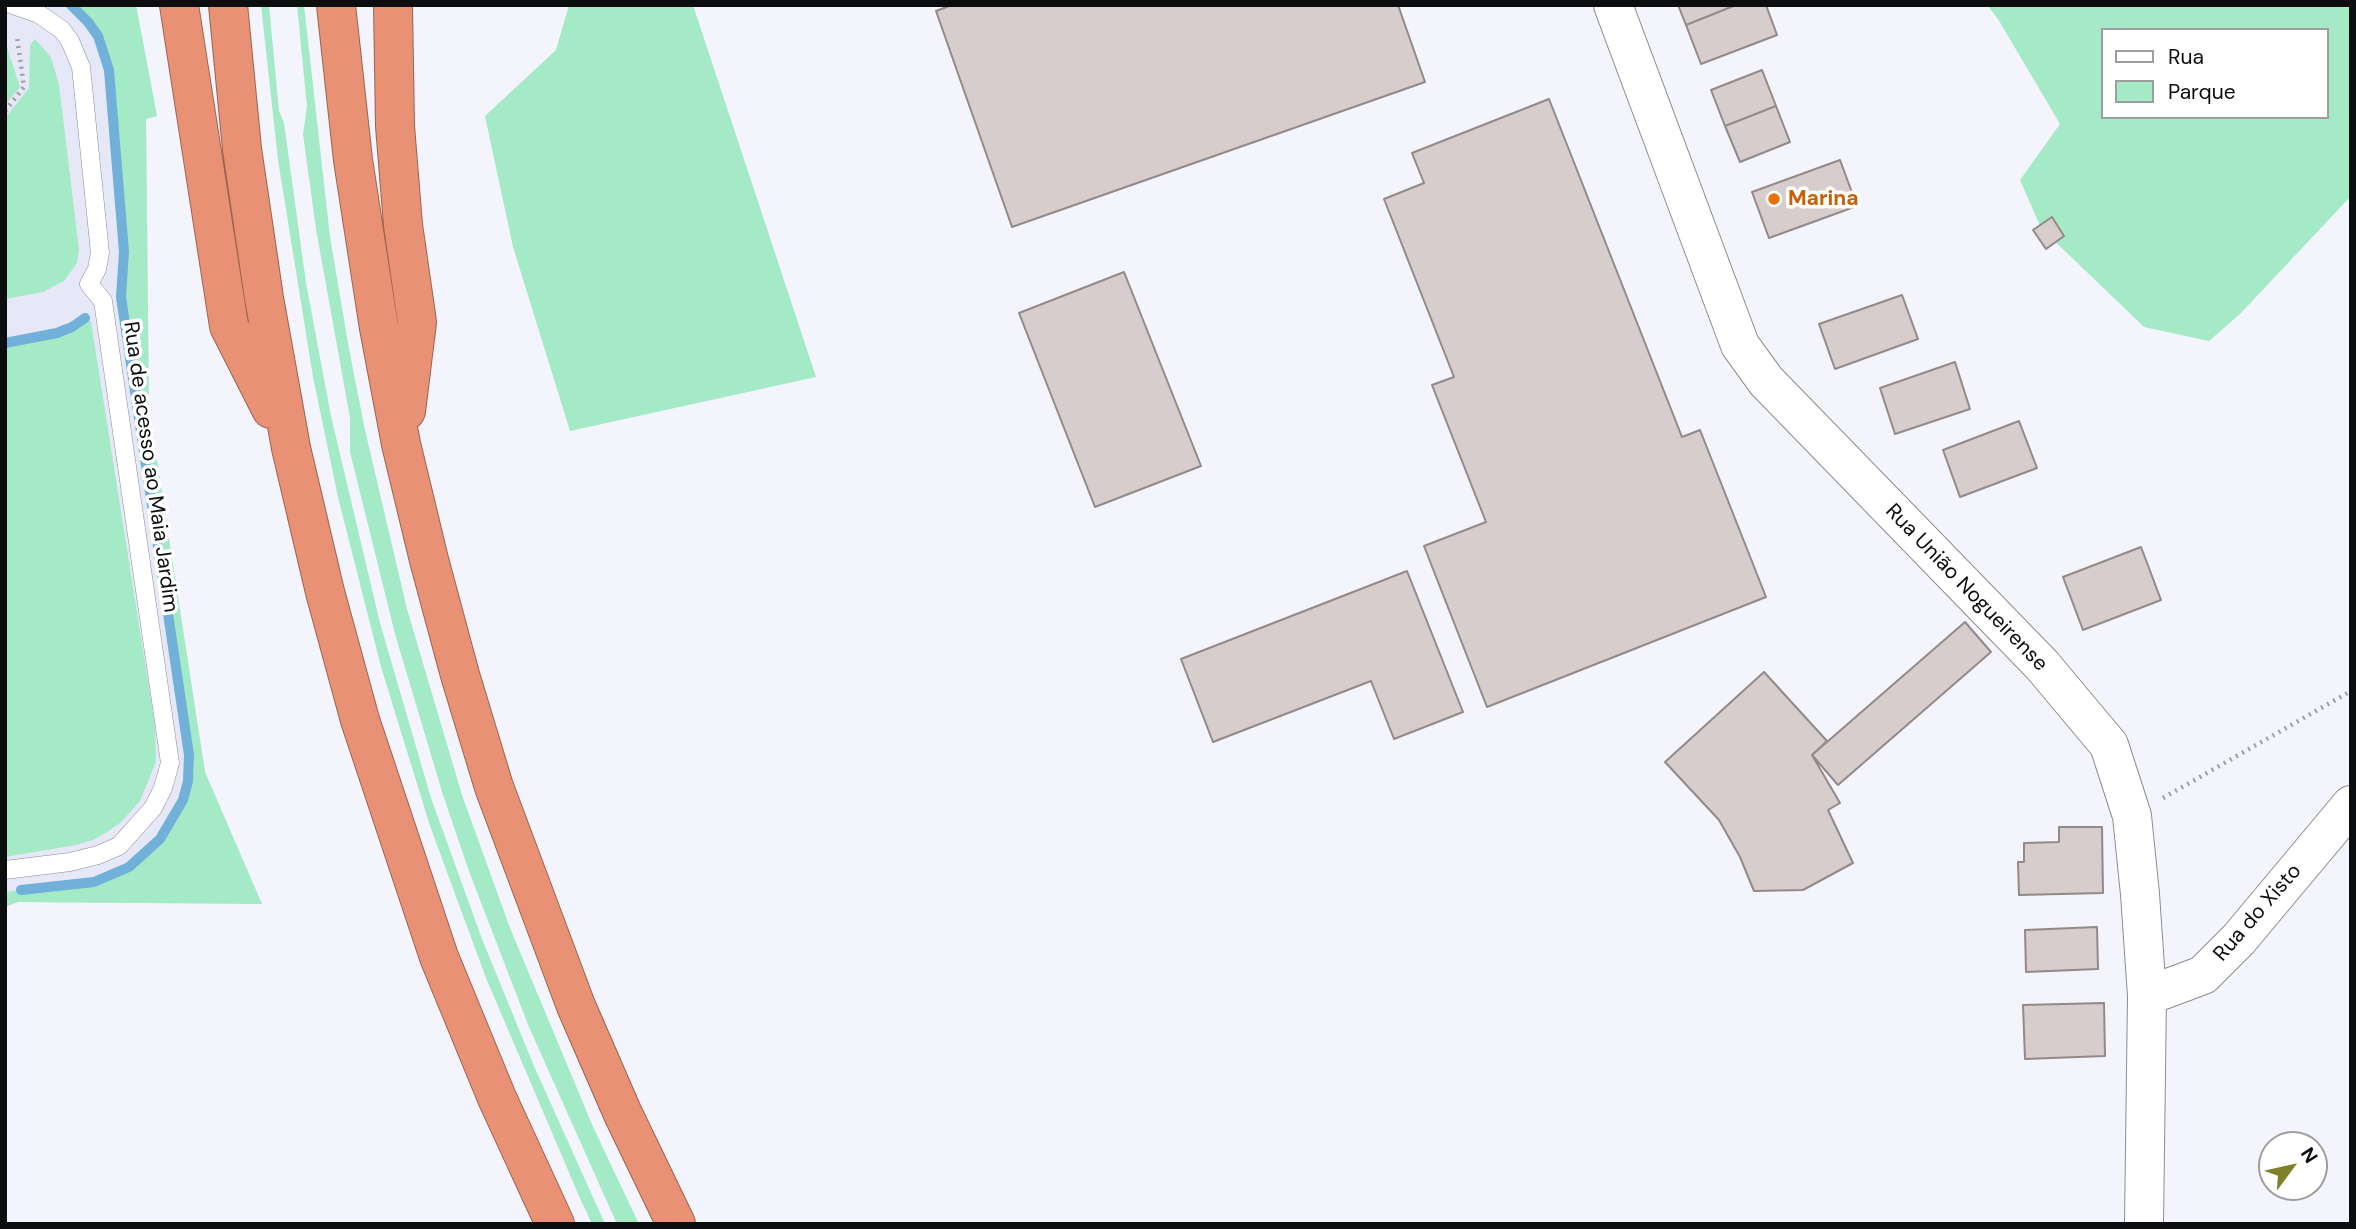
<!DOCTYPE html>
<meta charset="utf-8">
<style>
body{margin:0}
#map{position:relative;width:2356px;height:1229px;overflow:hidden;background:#f4f4fc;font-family:"DM Sans",sans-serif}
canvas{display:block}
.frame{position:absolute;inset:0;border:7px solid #0c0d0f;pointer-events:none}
.legend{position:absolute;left:2101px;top:28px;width:228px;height:91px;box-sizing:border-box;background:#fff;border:2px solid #9e9e9f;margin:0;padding:9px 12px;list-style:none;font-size:21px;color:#0c0d0f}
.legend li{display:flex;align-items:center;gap:14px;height:35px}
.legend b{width:35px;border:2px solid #9e9e9f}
.north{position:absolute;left:2258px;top:1131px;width:70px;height:70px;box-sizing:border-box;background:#fff;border:2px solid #9e9e9f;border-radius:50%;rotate:57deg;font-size:19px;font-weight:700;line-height:28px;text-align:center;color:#0c0d0f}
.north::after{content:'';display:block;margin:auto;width:24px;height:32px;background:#7f8029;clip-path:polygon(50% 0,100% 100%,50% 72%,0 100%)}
</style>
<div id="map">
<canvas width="2356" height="1229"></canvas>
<div class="frame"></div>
<ul class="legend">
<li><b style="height:9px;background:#fff"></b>Rua</li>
<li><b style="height:19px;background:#a4eac7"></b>Parque</li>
</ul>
<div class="north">N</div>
</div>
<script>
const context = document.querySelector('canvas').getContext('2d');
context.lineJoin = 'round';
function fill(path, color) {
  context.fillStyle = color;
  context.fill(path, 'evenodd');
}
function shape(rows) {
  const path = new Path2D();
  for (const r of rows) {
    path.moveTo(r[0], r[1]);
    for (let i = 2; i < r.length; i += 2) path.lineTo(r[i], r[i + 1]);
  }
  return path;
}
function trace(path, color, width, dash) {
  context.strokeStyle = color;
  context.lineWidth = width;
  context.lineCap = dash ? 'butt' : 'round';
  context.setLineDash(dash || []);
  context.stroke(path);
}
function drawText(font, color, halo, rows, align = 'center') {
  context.font = font + ' "DM Sans",sans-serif';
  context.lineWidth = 7;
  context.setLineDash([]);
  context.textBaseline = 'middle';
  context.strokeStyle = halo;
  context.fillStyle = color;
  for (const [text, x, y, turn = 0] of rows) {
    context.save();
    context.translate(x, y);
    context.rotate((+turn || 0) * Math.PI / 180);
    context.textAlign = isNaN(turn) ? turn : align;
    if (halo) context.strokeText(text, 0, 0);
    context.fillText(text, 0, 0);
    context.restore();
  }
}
fill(shape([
 [5,5,136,5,157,116,146,119,149,409,205,772,262,904,18,902,5,907]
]), '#e6e7f7');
fill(shape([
 [71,5,136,5,157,116,146,119,149,409,205,772,262,904,18,902,5,907,5,892,94,882,129,867,160,839,183,800,188,781,189,755,121,297,124,252,109,70,98,36,88,22],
 [261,5,269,5,279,111,284,123,306,283,331,416,380,623,431,798,482,939,534,1066,605,1224,592,1224,579,1196,486,978,430,826,381,667,338,497,313,377,278,160],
 [297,5,304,5,330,237,349,349,365,430,407,609,462,795,510,928,594,1129,639,1224,617,1224,529,1027,470,874,443,795,395,634,350,452,350,418,316,229,303,134,307,107],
 [569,5,693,5,816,377,570,431,513,247,485,116,556,50],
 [1987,5,2351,5,2351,196,2240,314,2209,341,2144,327,2041,228,2020,180,2060,124,1998,19],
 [2102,30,2326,30,2326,117,2102,117],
 [35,39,51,57,59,85,79,250,77,263,64,281,43,292,5,299,5,118,29,88,30,45],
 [5,41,20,87,5,105],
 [85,318,91,322,155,726,156,762,140,801,121,822,107,832,93,840,76,845,5,857,5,343,57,333,72,327]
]), '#a4eac7');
trace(shape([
 [5,343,57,333,72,327,85,318],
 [21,890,94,882,129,867,160,839,183,800,188,781,189,755,121,297,124,252,109,70,98,36,88,22,71,5]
]), '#71b0d9', 10);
const building = shape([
 [952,5,1398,5,1425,82,1012,227,936,11,952,5],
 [1678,5,1736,5,1686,25,1678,5],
 [1736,5,1766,5,1777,35,1701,64,1686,25,1736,5],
 [1762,70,1776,106,1725,126,1711,90,1762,70],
 [1549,99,1682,437,1700,430,1766,597,1487,707,1424,546,1486,522,1432,385,1454,377,1384,199,1424,183,1412,153,1549,99],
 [1776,106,1790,142,1740,162,1725,126,1776,106],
 [1840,160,1857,206,1769,238,1752,192,1840,160],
 [2052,217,2064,236,2046,249,2033,230,2052,217],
 [1124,272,1201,466,1095,507,1019,313,1124,272],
 [1902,295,1918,339,1835,369,1819,324,1902,295],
 [1955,362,1970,409,1895,434,1880,388,1955,362],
 [2019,421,2037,468,1960,497,1943,450,2019,421],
 [2141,547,2161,600,2083,630,2063,577,2141,547],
 [1407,571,1463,712,1394,739,1371,681,1213,742,1181,659,1407,571],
 [1965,622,1991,652,1838,785,1812,755,1965,622],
 [1764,672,1827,741,1812,755,1840,803,1828,810,1853,863,1803,890,1754,891,1740,857,1719,820,1665,762,1764,672],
 [2059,827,2102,827,2103,893,2019,895,2018,862,2024,862,2024,843,2059,842,2059,827],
 [2097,927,2098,969,2026,972,2025,930,2097,927],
 [2104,1003,2105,1056,2025,1059,2023,1005,2104,1003]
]);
fill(building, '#d6cdcc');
trace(building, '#928988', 2);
const lane = shape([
 [5,870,70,862,98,855,119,846,153,808,163,788,170,763,103,301,89,284,97,269,100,253,81,67,70,41,62,30,39,14,13,5]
]);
const secondary = shape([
 [1613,5,1740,345,1766,381,2042,665,2109,745,2132,816,2140,894,2147,996,2144,1224],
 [2147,996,2203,975,2239,939,2351,805]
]);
const highway = shape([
 [179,5,229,326,271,409],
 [228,5,242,149,264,298,291,448,325,592,360,720,439,957,497,1098,555,1224],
 [336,5,353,160,379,328,401,444,429,560,460,675,494,787,576,1006,623,1114,676,1224],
 [393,5,395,126,403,225,417,322,406,411]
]);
trace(lane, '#8c8c94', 19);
trace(secondary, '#8c8c94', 40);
trace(highway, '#9c6351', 40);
trace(shape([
 [5,111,24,87,17,37],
 [2163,798,2351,691]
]), '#9e9ea4', 4.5, [2, 5]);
trace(lane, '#fff', 18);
trace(secondary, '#fff', 38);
trace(highway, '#e99174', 38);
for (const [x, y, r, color] of [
 [1774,199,7,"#e8710a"]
]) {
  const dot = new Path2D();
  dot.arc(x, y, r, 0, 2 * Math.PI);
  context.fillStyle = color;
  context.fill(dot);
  trace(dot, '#fff', 2.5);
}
drawText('bold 21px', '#c56008', '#fff', [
 ["Marina",1788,199]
], 'left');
drawText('21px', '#0c0d0f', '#fff', [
 ["Rua de acesso ao Maia Jardim",150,467,82],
 ["Rua União Nogueirense",1966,588,46],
 ["Rua do Xisto",2258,913,-49]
]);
</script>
